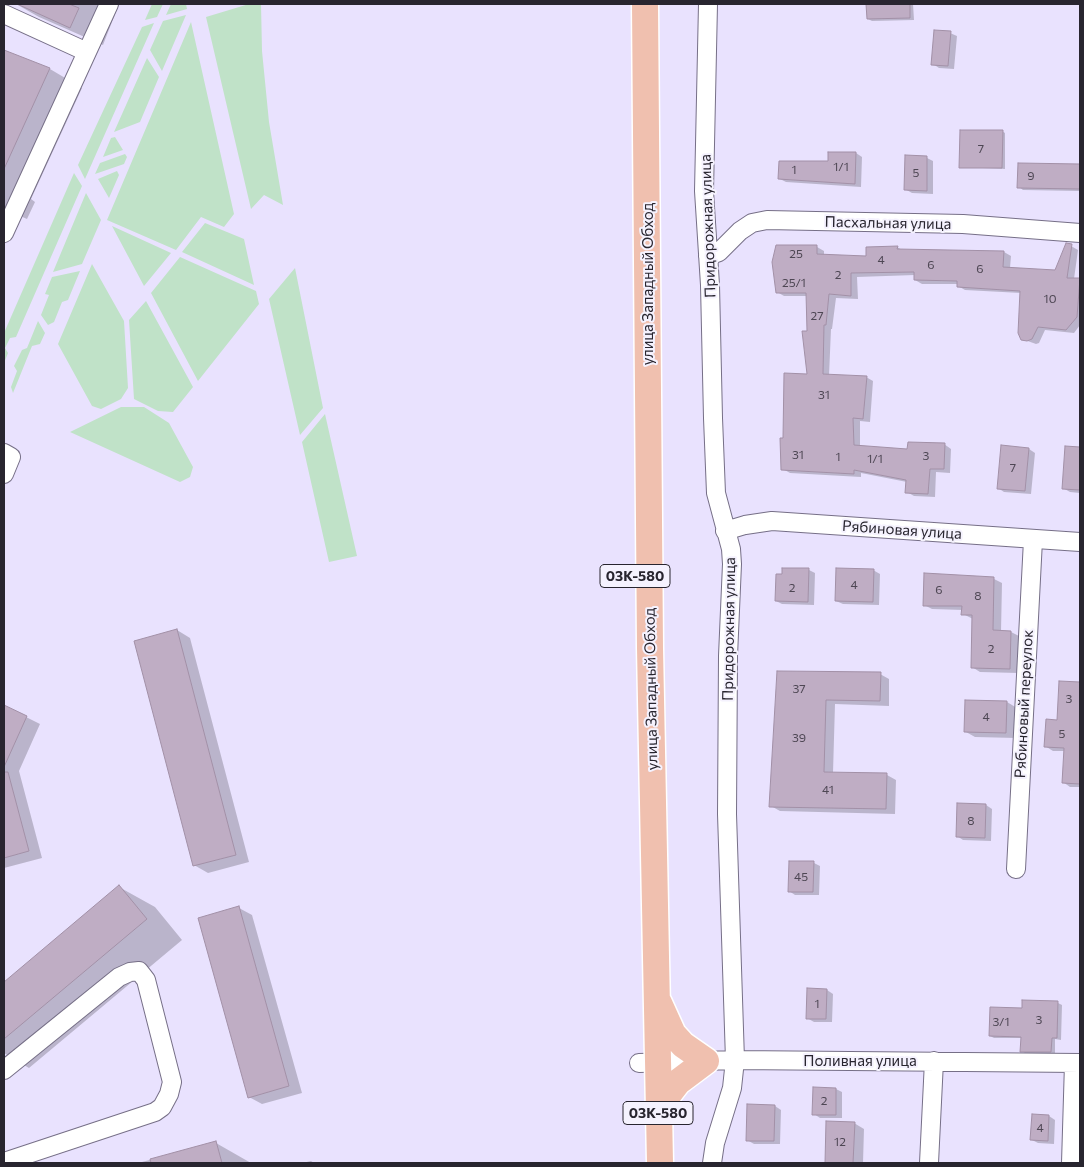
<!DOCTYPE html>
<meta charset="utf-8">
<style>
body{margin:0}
#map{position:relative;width:1084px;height:1167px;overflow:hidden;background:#e9e2fe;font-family:Commissioner,sans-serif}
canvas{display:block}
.frame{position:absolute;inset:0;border:5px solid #28252f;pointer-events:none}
</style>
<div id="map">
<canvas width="1084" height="1167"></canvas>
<div class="frame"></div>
</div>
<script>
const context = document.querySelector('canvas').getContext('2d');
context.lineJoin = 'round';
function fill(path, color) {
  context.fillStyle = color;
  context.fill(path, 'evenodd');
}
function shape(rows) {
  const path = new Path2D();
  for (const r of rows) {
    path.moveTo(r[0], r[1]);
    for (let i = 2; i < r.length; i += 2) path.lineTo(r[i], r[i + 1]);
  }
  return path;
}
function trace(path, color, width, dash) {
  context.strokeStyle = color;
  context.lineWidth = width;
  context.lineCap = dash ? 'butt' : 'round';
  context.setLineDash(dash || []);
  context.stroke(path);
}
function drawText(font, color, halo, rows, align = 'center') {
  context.font = font + ' Commissioner,sans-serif';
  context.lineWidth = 4;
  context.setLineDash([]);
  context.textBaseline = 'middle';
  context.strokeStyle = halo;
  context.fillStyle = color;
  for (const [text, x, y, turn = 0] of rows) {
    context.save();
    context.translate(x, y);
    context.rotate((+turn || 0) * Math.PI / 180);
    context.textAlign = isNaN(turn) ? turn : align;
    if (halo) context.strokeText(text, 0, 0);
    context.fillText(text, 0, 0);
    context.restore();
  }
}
fill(shape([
 [152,4,163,4,157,17,145,20],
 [171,4,186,4,187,9,166,15],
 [249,4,261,4,262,51,269,122,283,205,264,195,251,209,206,17],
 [186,15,162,71,150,50,163,21],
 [191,22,234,214,224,227,201,217,176,250,107,220],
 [154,23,85,179,78,165,142,27],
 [147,58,159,77,140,122,114,132],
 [115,137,123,150,103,157,111,138],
 [125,154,127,157,124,164,95,174,100,163],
 [117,171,119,175,109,198,98,179],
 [74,173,82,186,16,337,10,338,5,348,8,353,4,363,4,333],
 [86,193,101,220,82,264,53,272],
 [205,223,244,239,254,285,182,252],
 [112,226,171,253,144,286],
 [180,257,256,291,259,304,198,381,151,293],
 [92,264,124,321,128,388,121,399,101,409,92,406,58,344],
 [295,268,323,408,300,435,269,299],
 [80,271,68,300,62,302,54,322,48,325,41,315,49,295,45,294,52,277],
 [146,301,193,387,173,412,158,411,134,399,129,320],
 [38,321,45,333,40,344,32,346,13,393,11,387,17,371,14,366,22,350,27,348],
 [121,407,144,407,169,423,193,467,190,477,180,482,70,432],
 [325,414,357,556,329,562,302,442]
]), '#c0e2c8');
fill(shape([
 [16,4,119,4,103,45,39,17],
 [868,4,913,4,914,20,872,21,868,19],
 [950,33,957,36,954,69,939,68,933,64],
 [4,51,50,69,82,88,31,199,35,202,27,219,4,209],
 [1002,131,1005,133,1005,169,960,167],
 [856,153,862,157,861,187,786,182,780,179],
 [927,158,933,161,933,194,912,193,905,189],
 [1064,164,1080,165,1080,191,1023,190,1019,187],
 [1071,246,1078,250,1074,279,1080,280,1080,325,1074,333,1045,330,1039,343,1036,344,1022,339,1021,293,965,290,958,286,958,284,922,284,915,280,915,275,857,277,858,299,836,298,832,329,831,329,829,376,866,377,873,381,870,422,860,421,860,446,909,450,944,444,951,449,950,473,936,472,935,497,914,496,907,492,907,482,861,473,861,477,790,473,783,469,784,440,808,375,808,296,784,296,777,292,817,247,824,251,824,256,867,257,897,247,902,250,1004,252,1011,256,1010,268,1056,271],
 [1066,448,1080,448,1080,493,1070,492,1063,488],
 [1029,449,1035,453,1031,494,1004,492,998,488],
 [809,570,815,573,814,605,782,604,776,601],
 [873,570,880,574,879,605,843,604,836,601],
 [925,575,994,579,1002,583,1001,632,1011,632,1019,636,1018,673,980,672,972,667,973,619,963,614,963,610,932,609,924,605],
 [177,630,190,638,249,862,208,873,194,865],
 [778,672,880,674,889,679,889,706,835,704,833,773,887,775,896,780,895,814,780,811,771,806],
 [1060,682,1080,683,1080,787,1070,787,1063,782,1065,751,1053,751,1045,746,1058,721],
 [1007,702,1017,708,1016,738,975,737,966,732],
 [4,706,40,724,19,771,42,858,4,868],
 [986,805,992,809,991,841,963,840,957,836],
 [814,863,820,866,819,895,795,895,789,891],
 [119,887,155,907,182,940,29,1068,4,1053,4,984],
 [239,908,252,915,302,1093,262,1104,249,1097],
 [827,990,833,994,832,1022,814,1022,807,1018],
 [1058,1003,1062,1005,1061,1040,1055,1039,1055,1054,1025,1053,1022,1051,1022,1038,994,1038,990,1036,1023,1009],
 [836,1089,842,1092,842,1118,820,1118,814,1114],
 [775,1106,781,1110,780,1144,754,1144,747,1140],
 [1049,1116,1055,1120,1054,1144,1038,1143,1032,1140],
 [828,1122,854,1123,864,1129,863,1163,826,1163],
 [216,1143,251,1163,138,1163],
 [311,1161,314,1163,302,1163]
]), '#0003');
const building = shape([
 [17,4,69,4,79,8,70,28,17,4],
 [866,4,910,4,910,18,867,19,866,4],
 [934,30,951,31,948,66,931,65,934,30],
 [4,50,50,68,4,169,4,50],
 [960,130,1003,130,1002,168,959,168,960,130],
 [828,152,856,152,855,184,778,179,779,161,828,161,828,152],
 [905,155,927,156,927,191,904,190,905,155],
 [1018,163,1080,164,1080,189,1017,188,1018,163],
 [1066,243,1072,244,1067,278,1080,278,1077,317,1066,330,1038,327,1032,339,1027,341,1021,340,1018,333,1020,291,957,287,957,281,914,280,914,272,851,273,851,296,829,294,826,325,824,325,823,374,867,376,863,419,853,418,854,445,907,449,908,442,945,443,944,469,930,469,928,494,905,493,906,480,854,470,854,474,781,470,780,438,783,438,784,373,807,374,802,331,807,331,806,293,776,293,772,262,776,245,817,245,817,254,866,256,866,247,898,246,897,249,1004,251,1003,267,1055,270,1066,243],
 [1001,445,1029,448,1025,491,997,489,1001,445],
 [1065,446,1080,447,1080,490,1062,489,1065,446],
 [782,568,809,568,808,602,775,601,776,574,782,574,782,568],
 [836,568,874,569,873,602,835,601,836,568],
 [924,573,994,577,993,630,1011,631,1010,669,971,668,972,615,961,615,962,606,923,606,924,573],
 [177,629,236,855,193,866,134,641,177,629],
 [777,671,881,672,880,701,826,700,824,772,887,773,886,809,769,807,777,671],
 [1059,681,1080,682,1080,784,1062,783,1064,748,1044,747,1046,719,1057,720,1059,681],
 [965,700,1007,701,1006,733,964,732,965,700],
 [4,705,27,716,4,767,4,705],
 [4,772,8,772,29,851,4,858,4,772],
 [957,803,986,804,985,838,956,837,957,803],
 [789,861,814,861,813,892,788,892,789,861],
 [119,885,147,919,4,1039,4,982,119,885],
 [239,906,289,1086,248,1098,198,918,239,906],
 [807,988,827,989,826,1019,806,1019,807,988],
 [1022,1000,1058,1001,1057,1038,1052,1038,1051,1052,1020,1052,1021,1037,989,1036,990,1007,1022,1008,1022,1000],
 [813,1087,836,1088,836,1115,812,1115,813,1087],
 [747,1104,775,1105,774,1141,746,1141,747,1104],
 [1032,1114,1049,1115,1048,1141,1030,1140,1032,1114],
 [826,1121,855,1122,853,1163,825,1163,826,1121],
 [216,1141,222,1163,151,1163,150,1159,216,1141]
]);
fill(building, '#bfadc4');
trace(building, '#a290a7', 1);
const minor = shape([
 [708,4,704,191,710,285,713,418,716,493,731,549,732,564,728,656,727,814,735,1060,732,1088,715,1143,712,1163],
 [4,14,87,52],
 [4,233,109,4],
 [708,256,719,252,740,231,752,223,767,220,963,224,1080,233],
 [4,453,11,457,4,474],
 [725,531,745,525,772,521,1080,542],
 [1016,869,1033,540],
 [639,1063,735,1060,1080,1063],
 [4,1070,119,977,130,972,139,971,146,980,172,1082,169,1094,162,1107,155,1112,4,1162],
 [929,1163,934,1061],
 [1071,1163,1074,1063]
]);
const highway = shape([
 [645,4,650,648,660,1163],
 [659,1003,673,1034,683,1045,706,1061,678,1082,668,1095,661,1116]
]);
trace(minor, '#766f87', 20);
trace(highway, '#fff', 29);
trace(minor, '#fff', 18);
trace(highway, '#f0c0af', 26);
drawText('12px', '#4e4754', null, [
 ["7",981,149],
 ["1/1",841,167],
 ["1",794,170],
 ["5",916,173],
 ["9",1031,176],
 ["25",796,254],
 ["4",881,260],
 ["6",931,265],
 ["6",980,269],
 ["2",838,275],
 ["25/1",794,283],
 ["10",1050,299],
 ["27",817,316],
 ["31",824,395],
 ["31",798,455],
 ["3",926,456],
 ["1",838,457],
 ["1/1",875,459],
 ["7",1013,468],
 ["4",854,585],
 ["2",792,588],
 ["6",939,590],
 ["8",978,596],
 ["2",991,649],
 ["37",799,689],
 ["3",1069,699],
 ["4",986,717],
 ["5",1062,734],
 ["39",799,738],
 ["41",828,790],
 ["8",971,821],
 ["45",801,877],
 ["1",817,1004],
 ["3",1039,1020],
 ["3/1",1001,1022],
 ["2",824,1101],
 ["4",1040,1128],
 ["12",840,1142]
]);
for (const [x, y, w] of [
 [635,576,70],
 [658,1113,70]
]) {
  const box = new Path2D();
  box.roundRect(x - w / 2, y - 11.5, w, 23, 4);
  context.fillStyle = '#f5f2fe';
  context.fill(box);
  trace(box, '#28252f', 1);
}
drawText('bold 14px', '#28252f', null, [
 ["03К-580",635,576],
 ["03К-580",658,1113]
]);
drawText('15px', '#28252f', '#f5f2fe', [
 ["Пасхальная улица",888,223,1],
 ["Придорожная улица",708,226,-92],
 ["улица Западный Обход",648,284,-90],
 ["Рябиновая улица",902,530,4],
 ["Придорожная улица",729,629,-89],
 ["улица Западный Обход",651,689,-91],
 ["Рябиновый переулок",1024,704,-87],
 ["Поливная улица",860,1061]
]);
</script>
